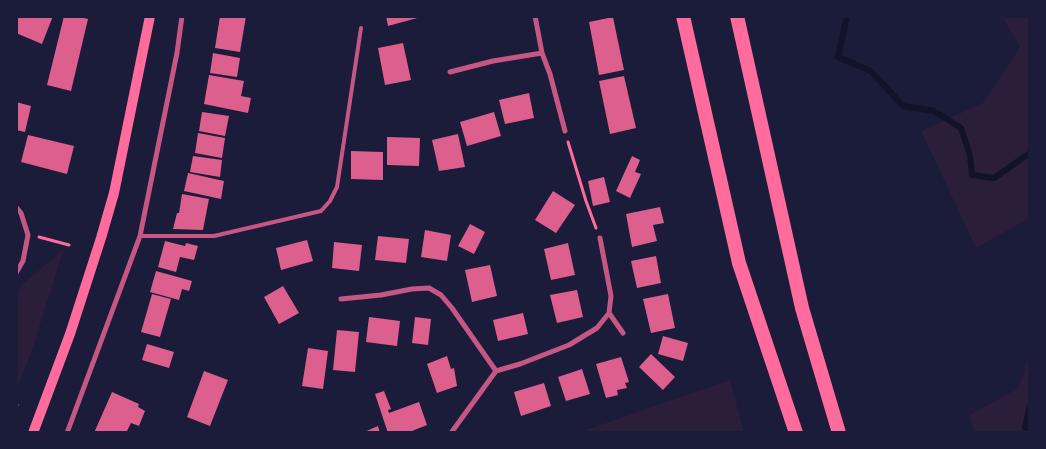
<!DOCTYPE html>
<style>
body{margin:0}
#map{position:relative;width:1046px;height:449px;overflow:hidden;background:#1b1b3a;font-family:"Crimson Pro",serif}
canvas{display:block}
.frame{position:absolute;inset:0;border:18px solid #1b1b3a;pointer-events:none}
</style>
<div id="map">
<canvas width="1046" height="449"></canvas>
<div class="frame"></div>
</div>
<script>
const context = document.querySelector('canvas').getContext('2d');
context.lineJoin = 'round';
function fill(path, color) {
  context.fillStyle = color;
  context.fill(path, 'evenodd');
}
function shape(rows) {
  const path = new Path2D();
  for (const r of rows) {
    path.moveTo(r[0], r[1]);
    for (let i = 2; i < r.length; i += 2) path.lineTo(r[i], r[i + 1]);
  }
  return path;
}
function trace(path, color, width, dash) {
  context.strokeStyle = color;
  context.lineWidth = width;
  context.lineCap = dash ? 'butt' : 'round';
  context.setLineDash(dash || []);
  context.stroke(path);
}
fill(shape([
 [1002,16,1030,16,1030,218,976,248,921,131,983,103,1020,47],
 [64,249,31,353,16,391,16,293,24,283],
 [1030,352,1030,433,974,433,969,415,1019,388],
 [730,380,744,433,577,433]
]), '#2a1e3b');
trace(shape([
 [847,16,838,57,871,71,903,106,934,111,961,128,970,155,972,175,994,178,1030,153],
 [1026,433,1025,427,1030,406]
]), '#12122b', 6);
fill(shape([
 [16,16,53,16,42,44,16,33],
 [64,16,76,16,88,19,71,91,47,85],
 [220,16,246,16,240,52,215,48],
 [386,16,421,16,421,17,388,26],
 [613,17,624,70,599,75,589,22],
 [403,43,411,80,385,85,378,48],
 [213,53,240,58,237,77,210,73],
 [209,75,244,81,241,96,251,98,248,113,204,104],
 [624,76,636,128,610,134,599,81],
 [529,93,534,118,505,124,499,100],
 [16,102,31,106,25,132,16,130],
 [202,112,229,116,225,136,199,131],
 [494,112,501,136,467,146,460,122],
 [198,133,225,138,222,158,195,153],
 [458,134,465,167,439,171,432,140],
 [28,135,74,146,67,174,21,162],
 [387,137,420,138,419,166,387,165],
 [351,151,383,152,383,180,351,179],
 [193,156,222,160,220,177,190,172],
 [632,156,640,160,635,172,641,174,630,198,616,191],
 [188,173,224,181,221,199,184,191],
 [604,177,610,202,593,206,588,181],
 [553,191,575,205,556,233,535,220],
 [182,194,209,199,203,230,173,229,177,213,179,213],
 [660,207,664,223,653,225,657,241,632,247,626,214],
 [470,224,485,232,474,254,458,246],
 [425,230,451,235,447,261,421,257],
 [378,236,409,239,406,263,375,260],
 [307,240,313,261,281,270,276,248],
 [165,241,185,246,186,243,198,246,194,260,180,257,176,272,158,267],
 [334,242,362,245,359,271,332,268],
 [568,243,575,275,551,280,544,249],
 [656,256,661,283,637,288,631,261],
 [490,265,497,296,472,302,465,270],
 [156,271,192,281,189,291,182,289,179,300,150,292],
 [283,286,299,313,279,324,264,297],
 [577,290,583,317,557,323,550,295],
 [152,294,171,299,160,337,141,332],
 [668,294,675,328,651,333,643,299],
 [523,313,528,334,498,341,493,320],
 [369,317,400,321,397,346,366,342],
 [415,317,431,319,428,345,412,343],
 [337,330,359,332,355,372,333,370],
 [663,336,688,343,683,361,658,354],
 [147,344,174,352,169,368,142,360],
 [308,348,328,351,323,389,302,386],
 [651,354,675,377,663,390,639,367],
 [447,356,451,369,454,368,457,386,437,393,427,364],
 [621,357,629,382,625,383,627,388,617,390,618,395,606,398,596,364],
 [582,369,590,394,566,401,558,377],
 [204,371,228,380,210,426,187,417],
 [544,383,551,406,521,416,514,392],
 [384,391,391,409,388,410,389,413,419,402,427,425,407,433,388,433,375,394],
 [112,392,139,404,138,407,145,411,139,426,131,423,127,431,131,433,94,433],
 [378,426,380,433,362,433]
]), '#dd5f8e');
trace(shape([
 [568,142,586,201,596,228],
 [39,237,69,245],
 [16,404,17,405]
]), '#ff6b9d', 3);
trace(shape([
 [140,236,214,236,321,211,330,201,337,187,361,28]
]), '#c65784', 4);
trace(shape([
 [535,16,542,53,550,74,565,131],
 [450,72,493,61,542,53],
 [16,207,21,213,28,235,23,261,16,273],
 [341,299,381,295,412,289,429,288,441,295,452,308,496,371],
 [609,313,623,333],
 [67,433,140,236,177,53,182,16],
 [451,433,496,371,520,364,569,345,597,328,609,313,611,296,600,238]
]), '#c65784', 5);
trace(shape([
 [33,433,70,334,101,238,114,193,150,16]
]), '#ff6b9d', 10);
trace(shape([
 [683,16,739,263,796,433],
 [737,16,802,308,839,433]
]), '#ff6b9d', 14);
</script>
